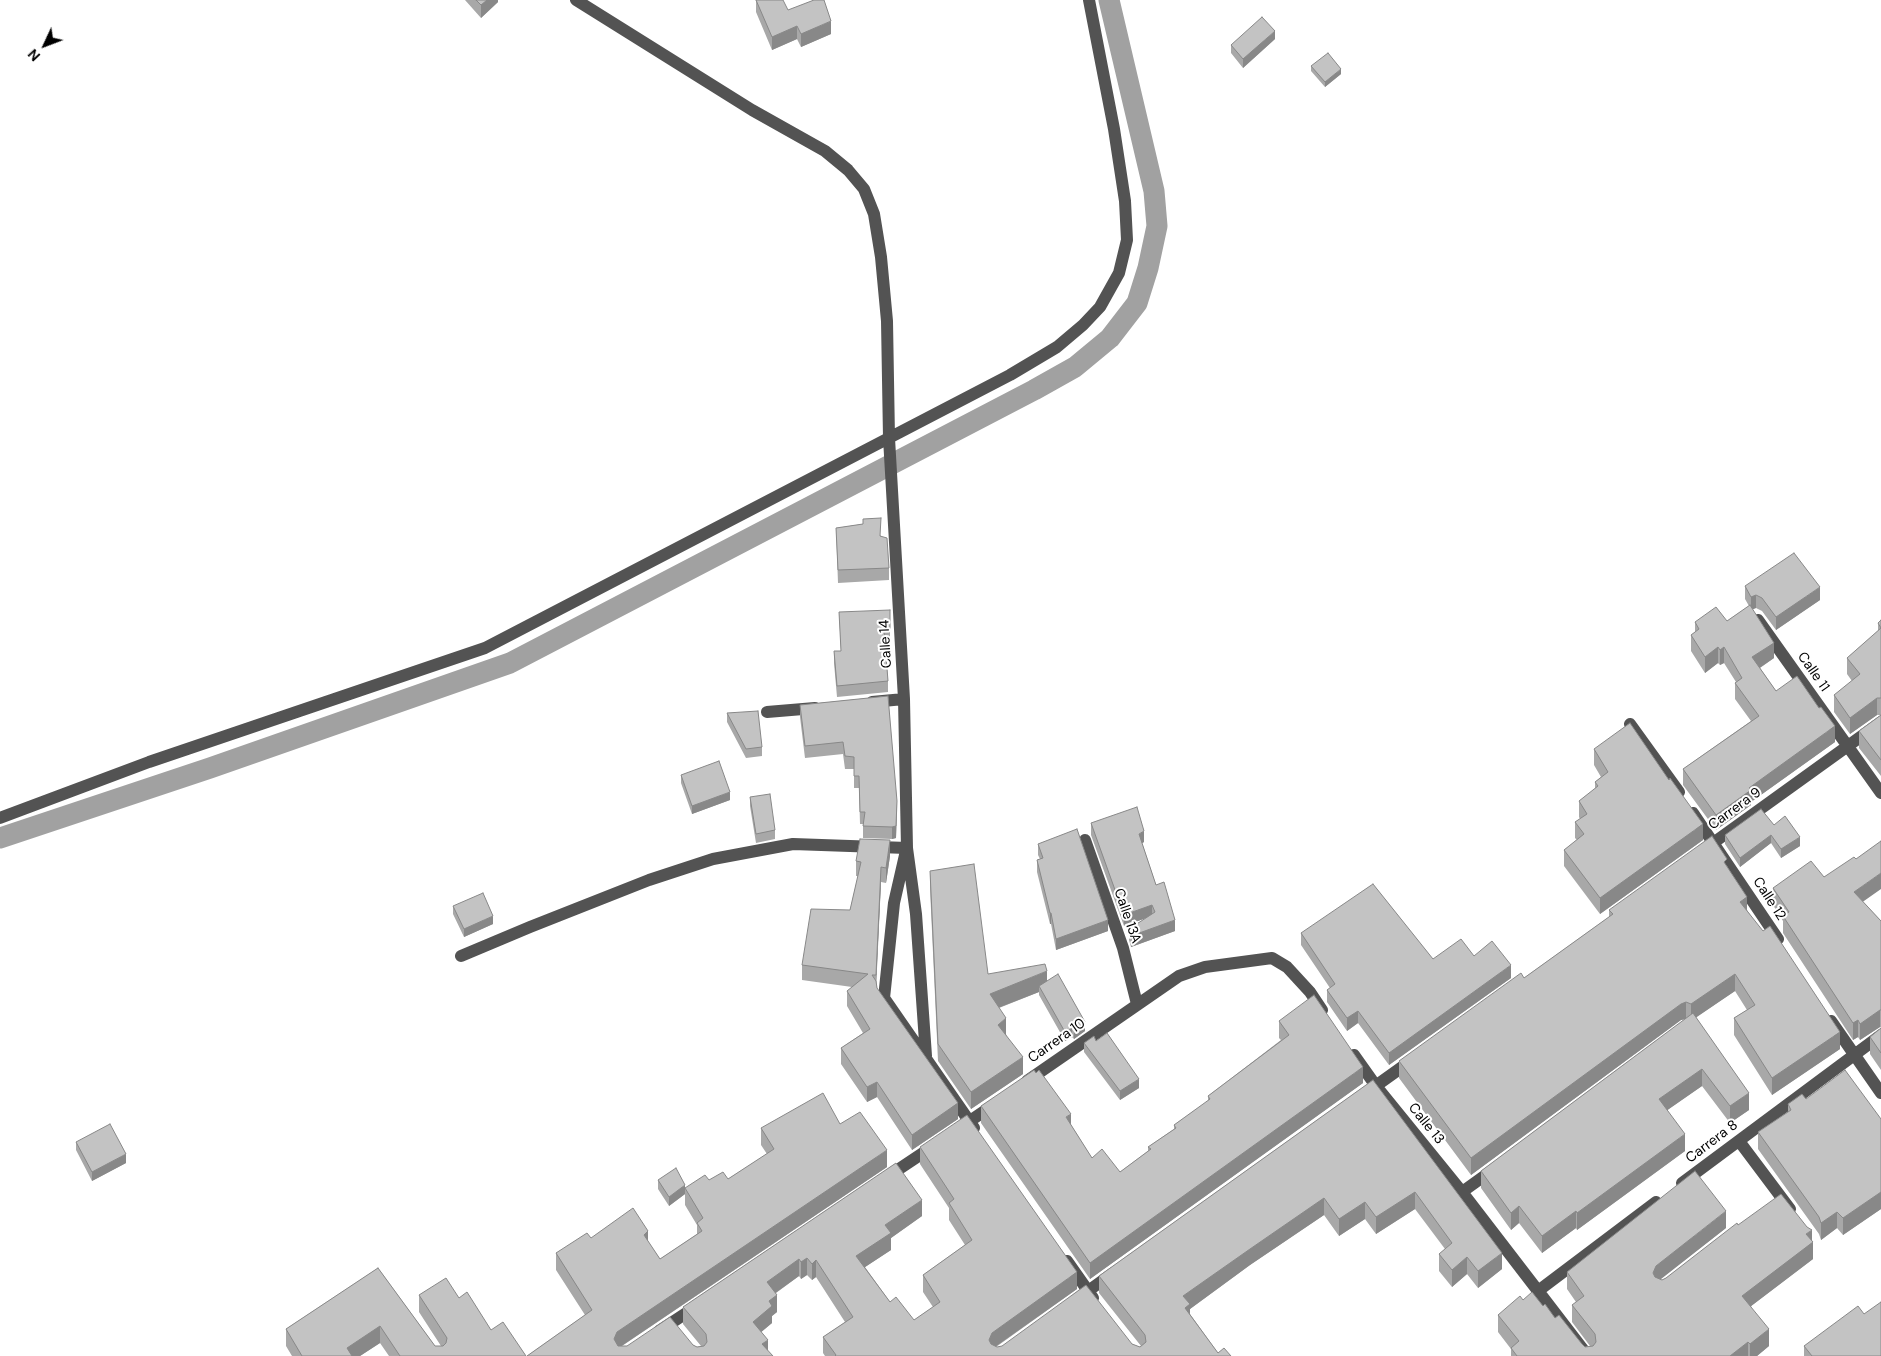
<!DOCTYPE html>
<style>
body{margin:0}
#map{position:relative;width:1881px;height:1356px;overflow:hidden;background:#fff;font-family:"DM Sans",sans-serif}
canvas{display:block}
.north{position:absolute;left:20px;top:20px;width:50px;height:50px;-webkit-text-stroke:4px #fff;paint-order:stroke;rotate:227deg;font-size:14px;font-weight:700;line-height:20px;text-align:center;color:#000}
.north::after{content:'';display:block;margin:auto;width:18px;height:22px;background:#000;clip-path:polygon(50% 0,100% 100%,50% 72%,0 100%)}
</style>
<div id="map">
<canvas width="1881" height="1356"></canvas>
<div class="north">N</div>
</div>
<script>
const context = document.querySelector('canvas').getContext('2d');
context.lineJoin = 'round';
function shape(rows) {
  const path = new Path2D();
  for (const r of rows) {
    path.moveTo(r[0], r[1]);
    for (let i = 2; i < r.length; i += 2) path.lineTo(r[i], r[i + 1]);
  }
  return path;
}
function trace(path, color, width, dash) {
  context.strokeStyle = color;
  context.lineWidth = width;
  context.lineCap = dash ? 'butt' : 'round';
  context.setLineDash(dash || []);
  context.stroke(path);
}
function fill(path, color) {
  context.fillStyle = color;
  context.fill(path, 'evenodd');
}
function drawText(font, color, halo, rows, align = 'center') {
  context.font = font + ' "DM Sans",sans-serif';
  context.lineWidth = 4;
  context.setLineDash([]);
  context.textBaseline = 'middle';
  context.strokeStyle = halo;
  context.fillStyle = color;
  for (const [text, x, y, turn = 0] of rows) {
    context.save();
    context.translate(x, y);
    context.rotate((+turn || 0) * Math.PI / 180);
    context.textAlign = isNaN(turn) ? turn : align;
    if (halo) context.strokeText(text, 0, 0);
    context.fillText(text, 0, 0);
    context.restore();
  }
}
trace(shape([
 [0,838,210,768,510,663,1034,390,1075,367,1110,338,1137,303,1148,268,1157,226,1154,191,1109,0]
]), '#a1a1a1', 21);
trace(shape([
 [576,0,752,110,825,151,848,170,864,189,874,214,881,257,887,321,889,438,904,699,907,848,916,914,926,1056],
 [1758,620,1881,793],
 [872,702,904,699],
 [767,712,815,708],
 [1630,724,1679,792],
 [1693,813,1778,939],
 [0,818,149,762,485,648,1010,375,1057,347,1083,325,1100,307,1119,273,1127,240,1125,201,1114,129,1089,0],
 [1085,840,1123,948,1137,1004],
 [1702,851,1881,722],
 [905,855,894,903,884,998,974,1128],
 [461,956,530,927,649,880,713,859,793,844,907,848],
 [1831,1021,1881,1093],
 [1354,1055,1376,1086,1462,1192,1588,1356],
 [1027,1081,1179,976,1205,967,1272,958,1287,967,1310,992,1322,1010],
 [1370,1090,1412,1060],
 [958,1129,995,1104],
 [1739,1141,1790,1209],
 [887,1177,935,1145],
 [1682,1183,1881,1035],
 [1462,1192,1494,1169],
 [1067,1261,1093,1298],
 [1538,1291,1656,1202],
 [1077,1299,1113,1273],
 [659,1331,697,1306]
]), '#535353', 12);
fill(shape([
 [465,0,498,0,498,2,481,18],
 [756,0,788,10,831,34,801,47,797,39,772,50,756,12],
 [1275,39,1243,68,1231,53,1231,45],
 [1311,66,1341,74,1325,87,1311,71],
 [863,519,881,536,889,568,889,580,838,583,836,528,863,524],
 [1745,586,1820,600,1776,630,1762,611,1756,608,1752,609,1774,658,1760,668,1776,691,1835,742,1751,802,1751,805,1716,830,1683,785,1683,769,1751,721,1735,699,1735,683,1736,682,1724,663,1720,665,1718,663,1705,673,1691,651,1691,635,1695,632,1695,622,1727,621,1749,606,1745,599],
 [839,612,890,629,890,641,885,641,888,681,888,692,837,697,834,663,834,651,841,651],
 [1881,620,1881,715,1877,715,1850,734,1834,712,1834,695,1852,681,1847,674,1847,658,1878,631,1878,623],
 [888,696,897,814,896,838,892,839,863,838,863,824,860,824,859,788,854,788,854,769,845,769,843,754,805,758,800,717,800,705],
 [727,713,762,747,762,756,746,758,727,722],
 [1881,715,1881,776,1859,748,1859,731],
 [1594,749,1703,840,1600,914,1564,866,1564,850,1577,840,1575,838,1575,822,1580,819,1579,817,1579,801,1595,789,1595,782,1601,777,1594,765],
 [681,775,730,800,692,814,681,783],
 [750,797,775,830,775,839,756,843,750,806],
 [1091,823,1144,842,1142,843,1156,885,1175,931,1131,947,1129,940,1129,929,1146,918,1124,926,1091,835],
 [1774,825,1800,846,1781,858,1771,843,1740,867,1725,844,1725,835],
 [1038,844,1108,931,1056,950,1051,924,1050,924,1037,872,1037,860,1040,859,1038,855],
 [890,856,886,883,881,882,876,981,877,988,958,1119,912,1150,877,1097,867,1102,841,1064,841,1048,863,1033,847,1006,847,991,852,987,802,980,802,965,850,910,858,876,856,876,856,861],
 [1856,859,1863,902,1881,921,1881,1027,1880,1027,1860,1040,1858,1037,1853,1040,1783,933,1783,921,1773,905,1773,888,1824,877],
 [1727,866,1747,910,1840,1049,1772,1095,1734,1035,1734,1018,1747,1010,1735,991,1696,1017,1749,1110,1730,1123,1702,1086,1667,1110,1685,1151,1577,1230,1576,1228,1542,1253,1519,1223,1511,1230,1481,1188,1481,1171,1685,1019,1681,1020,1471,1175,1399,1078,1399,1061,1524,978,1609,917,1609,910],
 [930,871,988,974,1047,981,1085,1031,1074,1039,1072,1037,1065,1041,1039,995,1039,992,999,1008,1006,1034,1023,1074,971,1109,938,1061,930,888],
 [453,906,493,924,464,937,453,914],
 [1301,933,1433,959,1474,956,1511,978,1389,1065,1358,1023,1347,1031,1327,1002,1327,990,1330,988,1301,945],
 [1279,1021,1363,1083,1090,1279,981,1123,981,1106,1071,1125,1092,1158,1120,1172,1148,1151,1148,1147,1174,1129,1174,1125,1208,1101,1208,1096,1281,1040,1279,1038],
 [1881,1028,1881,1070,1870,1054,1870,1037],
 [1096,1041,1139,1088,1120,1100,1084,1052,1084,1043],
 [1373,1080,1502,1269,1478,1288,1467,1274,1452,1287,1439,1271,1439,1254,1445,1249,1415,1209,1376,1234,1365,1219,1339,1236,1324,1215,1250,1265,1190,1309,1190,1314,1218,1353,1231,1356,825,1356,823,1353,823,1337,845,1322,816,1277,812,1280,807,1275,801,1279,799,1276,776,1293,777,1312,772,1316,772,1323,761,1332,768,1351,527,1356,585,1315,556,1270,556,1253,591,1238,648,1242,660,1259,697,1234,697,1225,685,1205,685,1194,669,1206,658,1189,658,1180,685,1188,709,1180,728,1179,767,1154,761,1145,761,1128,840,1124,887,1167,622,1346,693,1345,697,1347,701,1346,683,1324,683,1307,896,1163,922,1216,891,1238,891,1250,865,1267,890,1302,914,1320,933,1307,923,1292,923,1275,965,1245,949,1220,949,1208,920,1164,920,1147,1077,1289,996,1347,1132,1344,1140,1347,1141,1346,1099,1293,1099,1276],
 [1806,1099,1881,1119,1881,1209,1843,1235,1837,1228,1821,1240,1819,1234,1758,1149,1758,1132,1788,1112,1788,1104],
 [76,1142,126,1163,92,1181,76,1150],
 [1738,1225,1812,1240,1813,1259,1751,1306,1769,1346,1757,1356,1511,1356,1511,1349,1498,1332,1498,1315,1523,1300,1543,1306,1582,1344,1585,1347,1590,1346,1572,1322,1572,1305,1576,1302,1567,1289,1567,1272,1726,1228,1660,1279,1662,1280,1666,1278],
 [378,1268,435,1346,441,1346,419,1312,419,1295,459,1298,491,1330,526,1356,389,1356,380,1343,360,1356,292,1356,286,1346,286,1329],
 [1864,1314,1881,1356,1804,1356,1804,1346]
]), '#a8a8a8');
fill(shape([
 [487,0,498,0,498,2,481,18,481,5],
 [831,21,831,34,801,47,801,34],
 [797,26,797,39,772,50,772,37],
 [1275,31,1275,39,1243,68,1243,59],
 [1341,69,1341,74,1325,87,1325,82],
 [1820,587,1820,600,1776,630,1776,617],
 [1756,595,1756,608,1751,610,1751,597],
 [1774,643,1774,658,1752,673,1752,657],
 [1718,647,1718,663,1705,673,1705,657],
 [1724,647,1724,663,1720,665,1720,650],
 [1877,698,1877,715,1850,734,1850,718],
 [1835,726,1835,742,1751,802,1751,805,1716,830,1716,815,1749,788],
 [730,792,730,800,692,814,692,806],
 [897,801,896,838,892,839,892,827],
 [1703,824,1703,840,1600,914,1600,898],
 [1144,831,1144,842,1139,845,1139,834],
 [1771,835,1771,843,1740,867,1740,858],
 [1800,837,1800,846,1781,858,1781,849],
 [890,840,890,856,886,883,886,868],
 [881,867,881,882,876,990,876,975],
 [1881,873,1881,889,1854,908,1854,892],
 [1747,897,1747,914,1740,902],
 [1152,905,1152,916,1124,926,1124,915],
 [1050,913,1051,913,1051,924,1050,924],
 [493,916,493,924,464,937,464,929],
 [1108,920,1108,931,1056,950,1056,939],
 [1175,920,1175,931,1131,947,1131,936],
 [1511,965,1511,978,1389,1065,1389,1053],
 [1047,971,1047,988,1039,986,1039,992,990,1011,990,994],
 [1735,974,1735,991,1691,1021,1691,1004],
 [1686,1002,1686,1019,1681,1020,1471,1175,1471,1158,1681,1004],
 [1880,1010,1880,1027,1860,1040,1860,1024],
 [1358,1011,1358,1023,1347,1031,1347,1018],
 [1006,1018,1006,1035,998,1025],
 [1858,1020,1858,1037,1853,1040,1853,1023],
 [1085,1022,1085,1031,1074,1039,1074,1030],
 [1072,1028,1072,1037,1065,1041,1065,1032],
 [1840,1032,1840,1049,1772,1095,1772,1078],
 [1023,1057,1023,1074,971,1109,971,1092],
 [1363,1067,1363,1083,1090,1279,1090,1263],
 [1702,1069,1702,1086,1659,1116,1659,1099],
 [1139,1079,1139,1088,1120,1100,1120,1091],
 [877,1082,877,1097,867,1102,867,1087],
 [1749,1093,1749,1110,1730,1123,1730,1106],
 [958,1103,958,1119,912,1150,912,1135],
 [1071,1114,1071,1130,1066,1117],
 [1685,1134,1685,1151,1577,1230,1577,1213],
 [887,1150,887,1167,617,1349,614,1339,617,1332],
 [126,1154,126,1163,92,1181,92,1172],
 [685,1185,685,1194,669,1206,669,1197],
 [1415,1192,1415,1209,1376,1234,1376,1217],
 [1881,1192,1881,1209,1843,1235,1843,1218],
 [1324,1198,1324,1215,1250,1265,1190,1309,1190,1321,1185,1312,1183,1296,1250,1249],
 [922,1200,922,1216,891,1238,891,1250,856,1273,856,1256,885,1225],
 [1365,1202,1365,1219,1339,1236,1339,1219],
 [1519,1206,1519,1223,1511,1230,1511,1213],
 [1576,1211,1576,1228,1542,1253,1542,1236],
 [1726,1211,1726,1228,1656,1283,1653,1273,1656,1266],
 [1837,1212,1837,1228,1821,1240,1821,1223],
 [1812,1230,1812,1243,1813,1242,1813,1259,1742,1313,1742,1296,1806,1234],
 [648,1231,648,1247,644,1235],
 [1502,1253,1502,1269,1478,1288,1478,1271],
 [1467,1257,1467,1274,1452,1287,1452,1270],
 [807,1258,807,1275,801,1279,801,1262],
 [799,1259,799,1276,767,1299,767,1282],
 [816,1260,816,1277,812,1280,812,1264],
 [1077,1272,1077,1289,992,1349,989,1340,992,1333],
 [777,1295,777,1312,772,1316,772,1323,753,1339,753,1322,769,1301],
 [380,1326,380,1343,360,1356,347,1356,347,1348],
 [1769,1329,1769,1346,1757,1356,1750,1356,1750,1344],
 [768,1340,768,1356,762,1344],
 [1748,1342,1748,1356,1730,1356]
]), '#888');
const building = shape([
 [476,0,487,0,481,5,476,0],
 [756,0,783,0,788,10,814,0,824,0,831,21,801,34,797,26,772,37,756,0],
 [1262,17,1275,31,1243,59,1231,45,1262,17],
 [1328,53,1341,69,1325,82,1311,66,1328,53],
 [881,518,880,536,887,538,889,568,838,570,836,528,863,524,863,519,881,518],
 [1794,553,1820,587,1776,617,1762,598,1756,595,1751,597,1745,586,1794,553],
 [1750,605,1774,643,1752,657,1776,691,1797,676,1819,708,1821,707,1835,726,1749,788,1751,790,1716,815,1683,769,1759,716,1735,683,1742,678,1724,647,1720,650,1718,647,1705,657,1691,635,1699,629,1695,622,1716,607,1727,621,1750,605],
 [890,610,890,629,884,630,888,681,837,686,834,651,841,651,839,612,890,610],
 [1881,620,1881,698,1877,698,1850,718,1834,695,1860,674,1847,658,1881,628,1878,623,1881,620],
 [888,696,897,801,896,826,892,827,863,826,865,812,860,812,859,776,854,776,854,757,845,756,843,742,805,746,800,705,888,696],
 [758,711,762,747,746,749,727,713,758,711],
 [1881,715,1881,760,1859,731,1881,715],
 [1630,723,1669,780,1670,778,1703,824,1600,898,1564,850,1584,834,1575,822,1587,814,1579,801,1598,786,1595,782,1608,772,1594,749,1630,723],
 [719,761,730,792,692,806,681,775,719,761],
 [770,794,775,830,756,834,750,797,770,794],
 [1137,807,1144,831,1139,834,1156,885,1164,882,1175,920,1131,936,1129,929,1155,912,1152,905,1124,915,1091,823,1137,807],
 [1761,809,1774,825,1785,816,1800,837,1781,849,1771,835,1740,858,1725,835,1761,809],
 [1077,829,1108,920,1056,939,1051,913,1050,913,1037,860,1043,858,1038,844,1077,829],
 [1712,836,1727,859,1724,862,1747,897,1740,902,1763,931,1770,926,1840,1032,1772,1078,1734,1018,1755,1005,1735,974,1691,1004,1686,1002,1681,1004,1471,1158,1399,1061,1521,973,1524,978,1613,914,1609,910,1712,836],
 [860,839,890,840,886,868,881,867,876,975,872,975,876,981,877,988,958,1103,912,1135,877,1082,867,1087,841,1048,870,1029,847,991,868,974,802,965,811,909,850,910,861,862,856,861,860,839],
 [1881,841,1881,873,1854,892,1881,921,1881,1010,1880,1010,1860,1024,1858,1020,1853,1023,1783,916,1789,912,1773,888,1811,861,1824,877,1854,857,1856,859,1881,841],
 [974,864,988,974,1045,964,1047,971,990,994,1006,1018,998,1025,1023,1057,971,1092,938,1044,930,871,974,864],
 [1373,884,1433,959,1461,939,1474,956,1492,941,1511,965,1389,1053,1358,1011,1347,1018,1327,990,1335,984,1301,933,1373,884],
 [483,893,493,916,464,929,453,906,483,893],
 [1058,974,1085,1022,1074,1030,1072,1028,1065,1032,1039,986,1058,974],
 [1314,995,1363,1067,1090,1263,981,1106,1034,1070,1036,1073,1039,1070,1071,1114,1066,1117,1092,1158,1102,1149,1120,1172,1151,1149,1148,1147,1176,1128,1174,1125,1210,1099,1208,1096,1289,1035,1279,1021,1314,995],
 [1693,1013,1749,1093,1730,1106,1702,1069,1659,1099,1685,1134,1577,1213,1576,1211,1542,1236,1519,1206,1511,1213,1481,1171,1693,1013],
 [1881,1028,1881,1053,1870,1037,1881,1028],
 [1107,1033,1139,1079,1120,1091,1084,1043,1094,1036,1096,1041,1107,1033],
 [1845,1070,1881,1119,1881,1192,1843,1218,1837,1212,1821,1223,1819,1217,1758,1132,1791,1110,1788,1104,1802,1094,1806,1099,1845,1070],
 [1373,1080,1502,1253,1478,1271,1467,1257,1452,1270,1439,1254,1452,1243,1415,1192,1376,1217,1365,1202,1339,1219,1324,1198,1250,1249,1183,1296,1190,1304,1185,1308,1218,1353,1224,1348,1231,1356,835,1356,836,1355,823,1337,853,1317,816,1260,812,1264,807,1258,801,1262,799,1259,767,1282,777,1295,769,1301,772,1306,753,1322,768,1340,762,1344,773,1356,527,1356,592,1310,556,1253,587,1233,591,1238,633,1208,648,1231,644,1235,660,1259,702,1231,697,1223,703,1218,685,1188,705,1175,709,1180,723,1172,728,1179,774,1149,761,1128,823,1093,840,1124,860,1112,887,1150,617,1332,614,1339,618,1346,627,1346,670,1317,693,1345,697,1347,704,1346,707,1342,706,1334,683,1307,896,1163,922,1200,885,1225,891,1233,856,1256,890,1302,896,1297,914,1320,940,1302,923,1275,972,1240,949,1203,954,1199,920,1147,967,1115,1077,1272,992,1333,989,1340,991,1344,997,1347,1002,1346,1086,1285,1132,1344,1140,1347,1146,1342,1145,1335,1099,1276,1373,1080],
 [110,1124,126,1154,92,1172,76,1142,110,1124],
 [676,1168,685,1185,669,1197,658,1180,676,1168],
 [1695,1171,1726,1211,1656,1266,1653,1273,1655,1277,1662,1280,1666,1278,1737,1223,1738,1225,1781,1194,1807,1227,1812,1230,1806,1234,1813,1242,1742,1296,1769,1329,1750,1344,1748,1342,1730,1356,1517,1356,1511,1348,1519,1341,1498,1315,1520,1296,1523,1300,1532,1292,1543,1306,1545,1304,1555,1318,1559,1315,1582,1344,1585,1347,1593,1346,1596,1342,1595,1334,1572,1305,1584,1296,1567,1272,1695,1171],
 [378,1268,435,1346,443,1346,446,1343,447,1338,419,1295,446,1278,459,1298,467,1292,491,1330,503,1322,526,1356,400,1356,380,1326,347,1348,352,1356,302,1356,286,1329,378,1268],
 [1881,1302,1881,1356,1812,1356,1804,1346,1858,1306,1864,1314,1881,1302]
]);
fill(building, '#c3c3c3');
trace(building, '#888', 1);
drawText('14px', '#000', '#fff', [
 ["Calle 14",886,644,-93],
 ["Calle 11",1813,672,55],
 ["Carrera 9",1735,809,-36],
 ["Calle 12",1769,899,57],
 ["Calle 13A",1127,916,71],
 ["Carrera 10",1057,1041,-35],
 ["Calle 13",1426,1124,51],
 ["Carrera 8",1712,1142,-37]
]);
</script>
